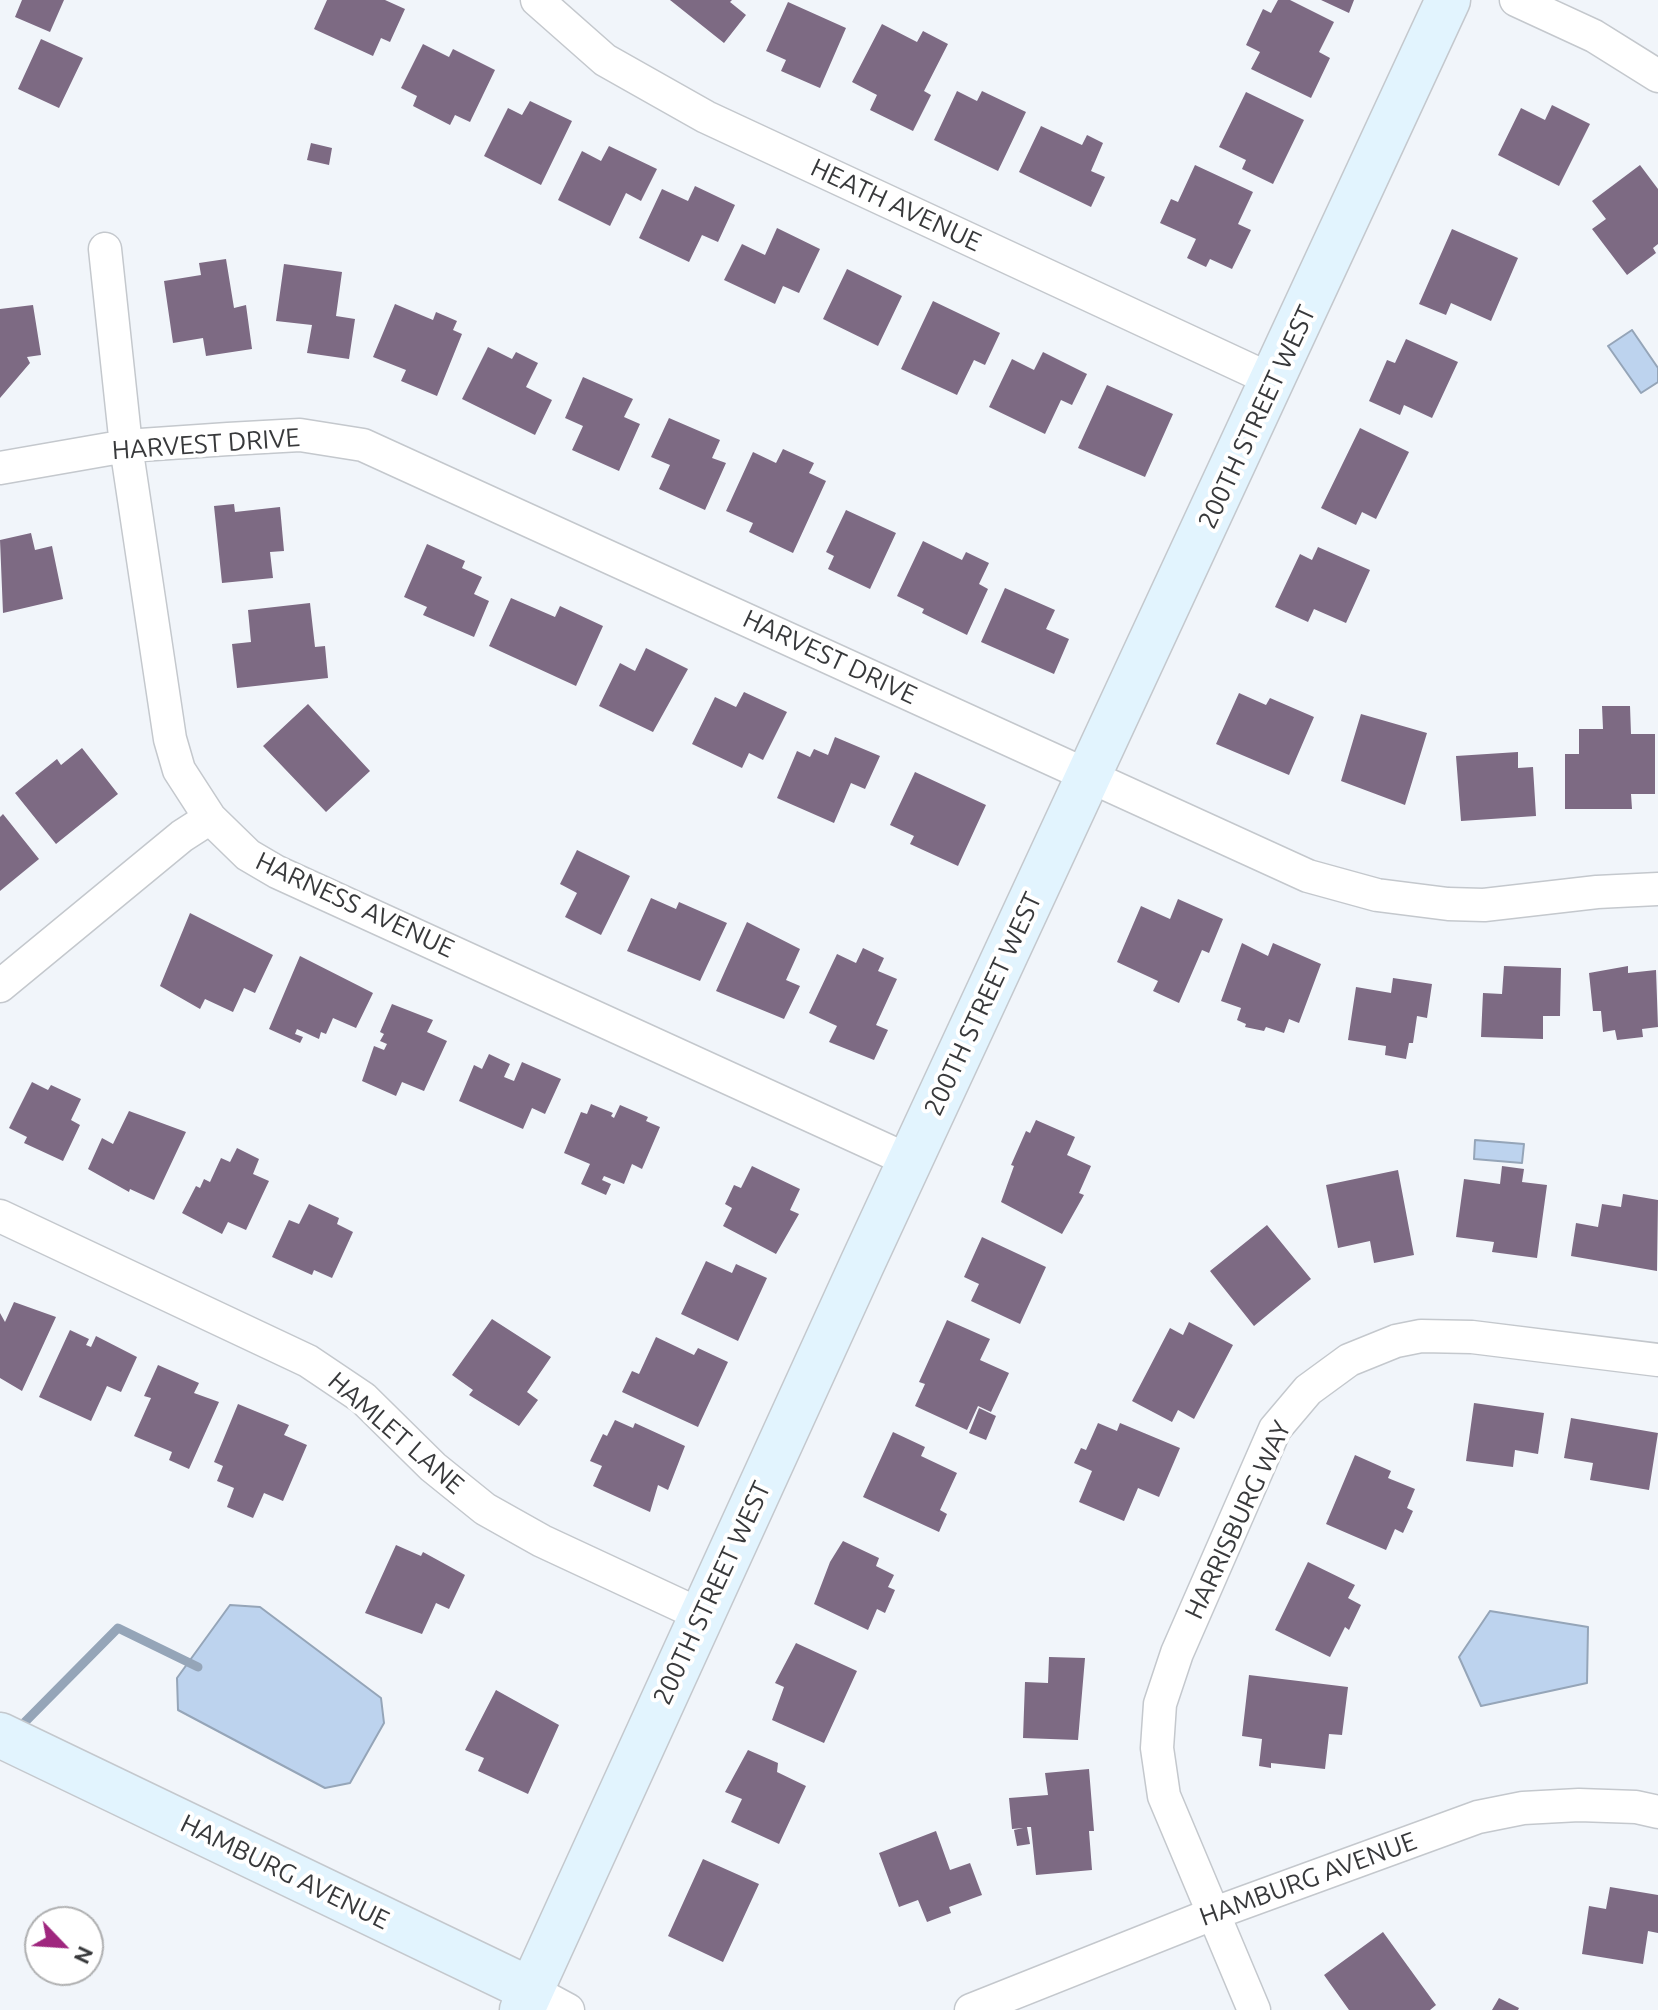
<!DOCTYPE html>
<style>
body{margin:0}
#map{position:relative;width:1658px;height:2010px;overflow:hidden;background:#f1f5fa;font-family:Ubuntu,sans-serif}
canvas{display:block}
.north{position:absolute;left:24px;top:1906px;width:80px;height:80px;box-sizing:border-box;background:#fff;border:2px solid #afb0b1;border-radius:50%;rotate:115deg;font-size:22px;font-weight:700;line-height:32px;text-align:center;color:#38393b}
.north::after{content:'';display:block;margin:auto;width:28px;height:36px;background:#9f267e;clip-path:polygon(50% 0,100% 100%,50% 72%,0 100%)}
</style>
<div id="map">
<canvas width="1658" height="2010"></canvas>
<div class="north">N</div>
</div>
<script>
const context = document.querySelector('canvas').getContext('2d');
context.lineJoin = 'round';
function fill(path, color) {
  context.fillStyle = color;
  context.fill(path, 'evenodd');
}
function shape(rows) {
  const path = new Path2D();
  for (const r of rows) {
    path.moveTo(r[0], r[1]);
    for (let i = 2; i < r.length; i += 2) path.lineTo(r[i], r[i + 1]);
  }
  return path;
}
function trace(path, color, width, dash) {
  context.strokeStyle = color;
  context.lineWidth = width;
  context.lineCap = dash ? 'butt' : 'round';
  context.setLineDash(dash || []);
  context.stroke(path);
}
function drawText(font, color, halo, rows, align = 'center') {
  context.font = font + ' Ubuntu,sans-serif';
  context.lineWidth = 8;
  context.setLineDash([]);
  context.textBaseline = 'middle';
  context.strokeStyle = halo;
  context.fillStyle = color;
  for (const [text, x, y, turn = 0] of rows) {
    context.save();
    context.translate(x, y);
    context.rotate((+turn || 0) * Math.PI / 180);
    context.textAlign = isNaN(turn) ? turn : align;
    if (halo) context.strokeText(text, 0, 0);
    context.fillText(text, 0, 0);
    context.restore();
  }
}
const water = shape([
 [1632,330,1658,368,1658,382,1641,393,1608,346,1632,330],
 [1475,1140,1524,1144,1522,1163,1474,1159,1475,1140],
 [230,1605,260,1607,381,1698,384,1723,350,1783,325,1788,178,1710,177,1678,230,1605],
 [1490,1611,1588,1627,1587,1683,1481,1706,1459,1657,1490,1611]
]);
fill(water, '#bdd3ee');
trace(water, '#95a5b8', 2);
trace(shape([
 [16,1731,118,1628,198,1667]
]), '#95a5b8', 9);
fill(shape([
 [22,0,64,0,50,32,15,17],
 [327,0,385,0,405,9,390,42,381,38,373,56,314,29],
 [670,0,732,0,730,2,746,15,724,43],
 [1278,0,1290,0,1334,22,1319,52,1330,58,1311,98,1251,69,1260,52,1246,45,1263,9,1271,13],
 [1321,0,1354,0,1349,13],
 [788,2,846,28,820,88,781,71,786,60,766,51],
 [882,24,917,42,923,31,948,44,924,91,931,95,913,131,870,110,877,95,852,82],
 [41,39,83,58,59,108,18,89],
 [423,44,449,57,453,49,495,70,470,122,455,115,450,125,413,106,417,96,401,88],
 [957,91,977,101,982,91,1026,112,998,171,934,140],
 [1246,92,1304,120,1273,184,1242,169,1246,160,1219,147],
 [530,101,572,121,541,185,484,156,508,108,522,115],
 [1552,105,1590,124,1559,186,1498,155,1521,108,1545,120],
 [1041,126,1082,145,1087,135,1103,143,1091,171,1105,177,1091,207,1019,172],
 [311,143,332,148,329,165,307,160],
 [609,146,657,169,641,201,626,193,610,226,558,200,582,151,601,161],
 [1195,165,1253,192,1238,224,1251,230,1232,269,1210,259,1206,267,1187,258,1196,239,1160,223,1171,199,1178,202],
 [1640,165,1658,189,1658,244,1653,248,1656,253,1627,275,1592,229,1606,219,1592,201],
 [695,186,735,205,718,242,702,235,689,262,639,238,662,189,688,201],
 [777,228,820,249,799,293,783,286,775,304,724,280,742,244,765,255],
 [1452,229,1518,258,1491,321,1451,303,1446,315,1419,304],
 [226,259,234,308,246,305,252,349,206,356,203,338,173,343,164,281,201,275,199,263],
 [284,264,342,272,336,316,355,319,349,359,307,353,312,325,276,321],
 [847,269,902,296,878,346,823,319],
 [933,301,1000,333,985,365,974,360,957,395,901,369],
 [395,304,433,320,436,312,457,321,453,330,462,334,437,396,401,381,406,370,373,357],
 [33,305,41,355,27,357,30,363,0,398,0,309],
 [1406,339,1458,362,1432,418,1404,405,1400,415,1369,401,1387,360,1395,363],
 [488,347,512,359,516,352,538,363,526,387,552,400,535,435,462,399],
 [1043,352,1087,374,1072,405,1061,400,1045,434,989,407,1012,359,1034,370],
 [583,377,633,399,624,417,640,424,619,471,572,450,583,426,565,418],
 [1107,385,1173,414,1145,477,1078,448],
 [669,418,720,440,712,458,726,463,705,510,659,489,670,465,651,457],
 [1360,428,1409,452,1376,519,1362,512,1356,525,1321,508],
 [783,449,814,463,809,473,826,481,793,553,749,532,753,523,726,511,753,452,776,463],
 [234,504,235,512,280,507,284,551,270,552,273,578,222,583,214,506],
 [846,510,896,533,870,589,828,569,834,556,826,552],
 [31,533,35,550,52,546,63,599,3,613,0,540],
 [923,541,962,560,966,552,989,563,979,584,988,589,967,635,922,613,924,609,897,596],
 [427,544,465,561,462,568,482,577,474,594,489,601,474,637,423,615,427,607,404,597],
 [1318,547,1370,570,1346,623,1314,609,1308,622,1275,607,1300,554,1312,560],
 [1005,588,1055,610,1046,629,1069,639,1054,674,981,642],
 [511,598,555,617,560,606,603,626,576,686,489,646],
 [310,603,315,647,325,646,328,678,237,688,232,644,251,642,248,610],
 [646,648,688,669,653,732,599,706,620,663,635,671],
 [744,692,787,712,763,760,749,753,742,768,692,744,715,697,736,707],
 [1239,693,1266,705,1270,698,1314,717,1289,775,1216,744],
 [308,704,370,771,326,812,263,746],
 [1602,706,1630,706,1631,734,1655,734,1655,794,1631,794,1632,809,1565,809,1565,754,1579,754,1579,729,1603,729],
 [1361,714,1427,733,1405,805,1341,781],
 [835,737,880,756,865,789,851,783,834,823,777,798,797,751,810,757,814,749,828,755],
 [82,748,118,794,56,844,15,793,57,759,61,765],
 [1518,752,1518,768,1533,767,1536,816,1461,821,1456,756],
 [915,772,986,805,958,866,910,844,914,836,890,825],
 [3,814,39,859,0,891,0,817],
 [577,850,630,876,601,935,565,917,577,893,560,884],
 [651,898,676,909,679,902,727,923,700,981,627,951],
 [1178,899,1223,919,1209,953,1202,950,1179,1003,1153,991,1158,981,1117,962,1141,906,1170,919],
 [190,913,273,955,255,993,244,988,233,1012,205,999,200,1009,160,986],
 [747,922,800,949,786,980,800,986,784,1019,716,991],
 [1242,943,1268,956,1273,943,1321,964,1299,1023,1289,1019,1284,1033,1266,1027,1264,1031,1245,1027,1246,1024,1237,1020,1241,1008,1221,1001],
 [863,948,884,958,878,971,897,979,876,1025,888,1030,874,1060,829,1042,837,1026,809,1013,837,954,856,963],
 [300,956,373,993,356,1028,333,1018,326,1034,321,1032,319,1039,297,1029,295,1034,303,1037,300,1043,269,1029],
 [1504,966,1561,968,1560,1016,1543,1016,1543,1039,1481,1037,1483,993,1502,994],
 [1628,966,1628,973,1656,970,1658,1027,1642,1029,1643,1037,1617,1040,1615,1030,1603,1032,1601,1011,1593,1011,1589,973],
 [1393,978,1432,984,1427,1018,1417,1016,1413,1043,1409,1043,1406,1059,1385,1055,1386,1046,1348,1040,1356,987,1391,993],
 [392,1004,433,1020,427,1032,447,1041,424,1091,402,1082,396,1096,362,1081,374,1046,384,1050,387,1044,380,1041,384,1034,380,1032],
 [489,1054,510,1064,504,1077,514,1081,522,1062,561,1079,545,1114,532,1108,523,1129,459,1101,474,1065,482,1069],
 [32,1082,48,1090,51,1085,81,1099,71,1120,80,1125,63,1161,24,1143,27,1137,9,1128],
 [591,1104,613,1113,611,1116,614,1118,620,1105,648,1117,646,1121,660,1127,642,1169,632,1164,624,1184,604,1176,602,1180,611,1184,606,1195,581,1184,590,1164,564,1153,581,1112,587,1114],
 [129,1111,186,1132,154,1200,130,1189,129,1192,88,1169,102,1138,113,1144],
 [1036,1120,1075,1137,1067,1155,1091,1166,1079,1193,1084,1195,1062,1234,1001,1202,1014,1166,1011,1165,1026,1131,1030,1133],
 [237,1148,259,1159,253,1174,269,1181,246,1230,228,1222,222,1234,182,1213,196,1186,200,1188,204,1179,210,1182,221,1158,230,1162],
 [752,1166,800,1189,790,1210,799,1214,776,1254,723,1226,732,1208,725,1204,734,1185,741,1188],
 [1502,1166,1524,1169,1522,1182,1547,1185,1537,1258,1492,1252,1494,1242,1456,1237,1464,1179,1500,1184],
 [1398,1170,1414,1255,1374,1263,1370,1241,1338,1248,1326,1185],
 [1623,1194,1658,1200,1657,1271,1571,1256,1576,1223,1598,1227,1602,1204,1621,1207],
 [309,1204,339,1218,337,1224,353,1232,332,1278,314,1270,312,1275,272,1257,289,1220,299,1224],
 [1267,1225,1311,1279,1254,1326,1210,1271],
 [982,1237,1046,1267,1020,1324,971,1301,979,1284,964,1277],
 [706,1261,732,1273,736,1264,767,1278,738,1341,681,1314],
 [14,1302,56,1317,22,1391,0,1378,0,1313,5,1322],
 [492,1319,551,1357,527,1392,538,1400,519,1426,469,1395,473,1390,452,1375],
 [947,1320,990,1339,980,1360,1009,1373,991,1412,978,1406,967,1430,915,1406,925,1384,919,1382],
 [1189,1322,1233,1345,1194,1419,1178,1410,1172,1422,1132,1401,1170,1328,1183,1335],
 [70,1330,89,1339,86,1345,91,1347,96,1336,137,1357,121,1392,107,1386,91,1421,39,1397],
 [656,1337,694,1355,698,1348,728,1362,698,1427,622,1392,632,1371,639,1374],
 [158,1365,199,1383,194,1393,219,1402,189,1469,169,1460,172,1452,134,1436,151,1398,144,1396],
 [1474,1403,1544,1413,1538,1454,1515,1450,1513,1467,1466,1461],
 [238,1404,289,1425,284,1435,307,1445,283,1501,264,1493,253,1518,227,1507,234,1488,217,1481,223,1466,214,1462],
 [979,1408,996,1416,986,1440,969,1433],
 [1571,1418,1658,1433,1649,1490,1590,1480,1593,1463,1564,1458],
 [615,1420,633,1428,635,1423,685,1446,668,1490,658,1485,650,1512,593,1486,602,1466,590,1461,603,1434,607,1436],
 [1098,1423,1117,1431,1120,1423,1180,1448,1159,1497,1138,1488,1124,1521,1079,1502,1092,1471,1074,1463,1081,1448,1086,1450],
 [893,1432,925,1447,921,1456,957,1473,940,1510,947,1514,939,1532,863,1497],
 [1355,1455,1391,1471,1388,1478,1415,1489,1407,1508,1413,1511,1403,1533,1395,1529,1386,1550,1326,1524],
 [843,1541,879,1558,876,1566,894,1575,888,1587,895,1590,885,1613,877,1609,868,1630,814,1604,830,1562],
 [396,1545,421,1556,423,1552,465,1575,449,1609,436,1603,422,1634,365,1613],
 [1308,1562,1355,1585,1348,1598,1361,1605,1349,1630,1345,1627,1330,1657,1275,1630],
 [796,1643,857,1671,824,1743,772,1720,784,1687,775,1683],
 [1049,1657,1085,1658,1078,1740,1023,1738,1025,1682,1048,1683],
 [1249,1675,1348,1687,1342,1735,1329,1734,1325,1769,1271,1763,1271,1768,1259,1766,1262,1739,1242,1736],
 [496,1690,559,1725,528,1794,478,1771,484,1758,465,1750],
 [748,1750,778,1763,777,1772,806,1786,779,1844,731,1822,742,1799,725,1792],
 [1089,1769,1094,1831,1089,1831,1092,1870,1036,1875,1031,1827,1027,1827,1030,1844,1017,1846,1014,1830,1023,1828,1012,1829,1009,1798,1048,1795,1045,1773],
 [936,1831,950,1870,970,1863,982,1895,949,1907,951,1913,927,1922,918,1900,899,1907,879,1853],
 [703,1859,759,1884,723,1962,668,1936],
 [1610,1887,1658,1895,1658,1933,1648,1931,1643,1964,1582,1954,1589,1906,1606,1909],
 [1383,1932,1436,2005,1430,2010,1349,2010,1324,1975],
 [1499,1998,1519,2008,1518,2010,1492,2010]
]), '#7d6a83');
const street = shape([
 [537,0,605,60,706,117,1274,381],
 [1516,0,1594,36,1658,76],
 [105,249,126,446,170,739,179,770,210,818,248,855,277,872,910,1161],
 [0,468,126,446,228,439,300,435,363,445,1308,876,1377,895,1448,904,1484,905,1597,892,1658,889],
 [0,986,182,836,210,818],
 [0,1216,308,1361,363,1398,433,1467,485,1509,542,1541,701,1615],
 [531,1990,568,2010],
 [971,2010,1215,1913,1478,1817,1523,1808,1579,1805,1636,1807,1658,1812],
 [1254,2010,1164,1796,1157,1748,1160,1704,1177,1653,1275,1429,1308,1390,1349,1360,1396,1341,1421,1336,1472,1337,1658,1360]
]);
const secondary = shape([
 [0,1735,531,1990],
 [522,2010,863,1262,1448,0]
]);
trace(street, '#c4c8cd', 35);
trace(secondary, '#c4c8cd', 47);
trace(street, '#fff', 32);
trace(secondary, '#e2f4fe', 44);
drawText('26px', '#38393b', '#fff', [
 ["HEATH AVENUE",896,205,25],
 ["200TH STREET WEST",1257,417,-65],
 ["HARVEST DRIVE",206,444,-4],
 ["HARVEST DRIVE",830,657,25],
 ["HARNESS AVENUE",355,905,25],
 ["200TH STREET WEST",983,1004,-65],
 ["HAMLET LANE",396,1433,41],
 ["HARRISBURG WAY",1238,1520,-65],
 ["200TH STREET WEST",712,1593,-65],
 ["HAMBURG AVENUE",285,1872,26],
 ["HAMBURG AVENUE",1308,1879,-20]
]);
</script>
